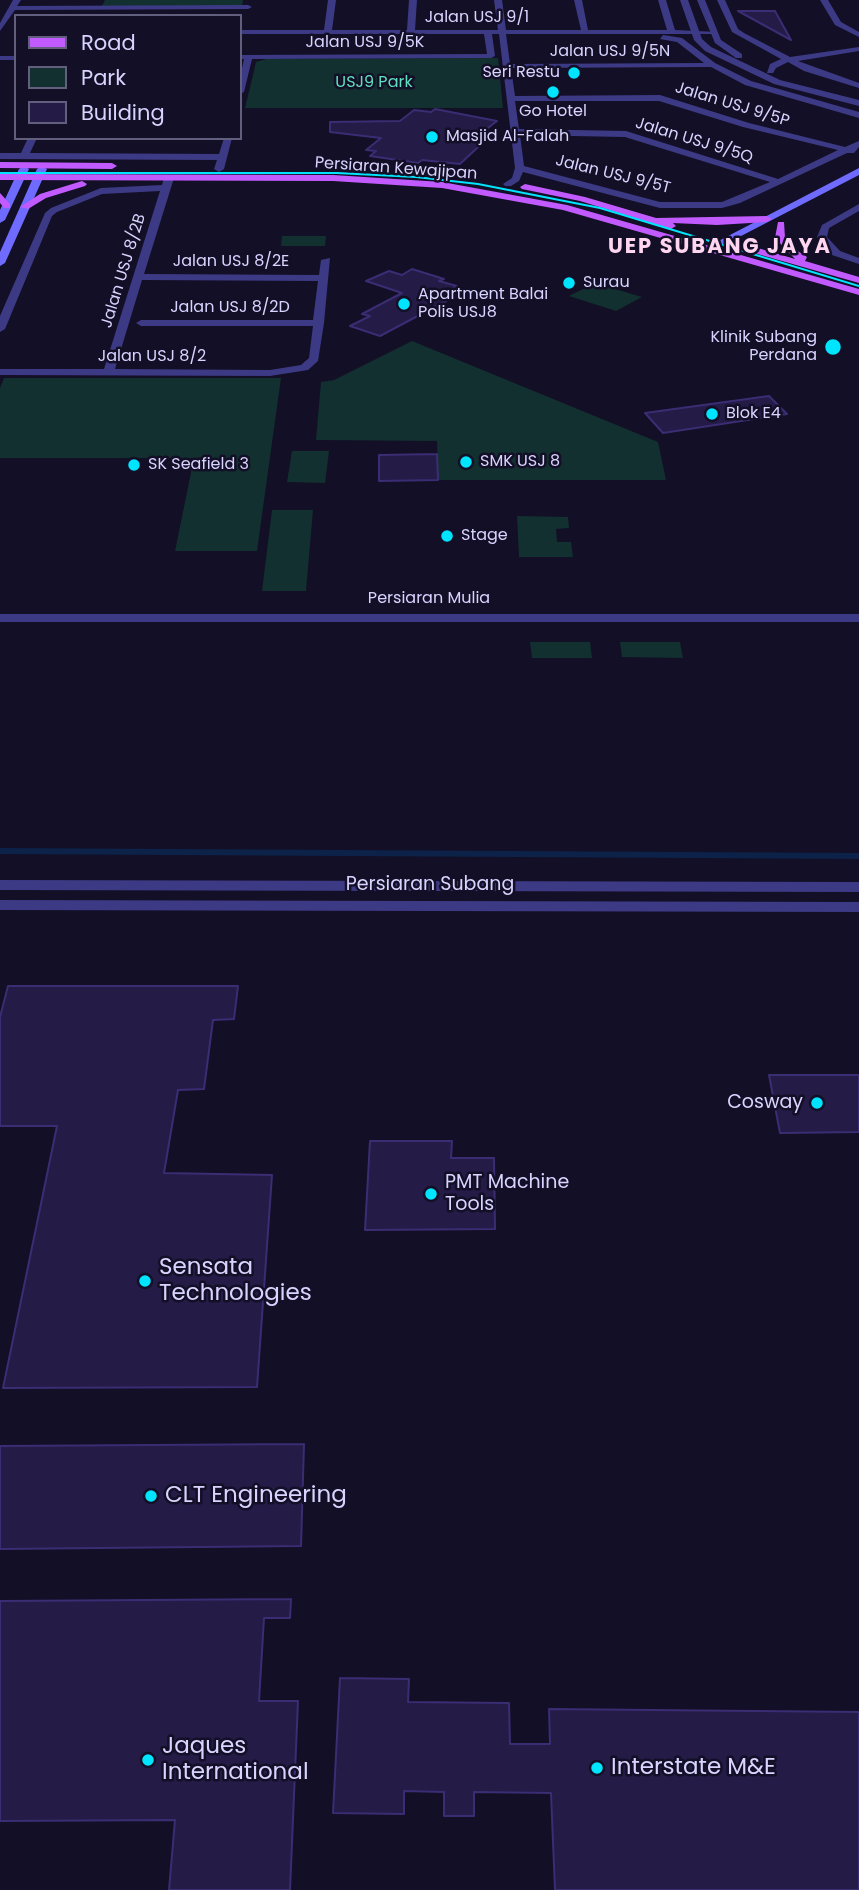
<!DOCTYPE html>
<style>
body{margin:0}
#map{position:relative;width:859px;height:1890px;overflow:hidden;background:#130f26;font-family:Poppins,sans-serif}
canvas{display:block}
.legend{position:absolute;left:14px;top:14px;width:228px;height:126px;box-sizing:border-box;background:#130f26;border:2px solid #625e7d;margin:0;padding:9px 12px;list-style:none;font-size:21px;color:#d9d4ff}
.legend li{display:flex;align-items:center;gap:14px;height:35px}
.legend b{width:35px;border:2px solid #625e7d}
</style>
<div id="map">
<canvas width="859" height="1890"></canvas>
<ul class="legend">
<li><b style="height:9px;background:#c25bff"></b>Road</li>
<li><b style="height:19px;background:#12302f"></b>Park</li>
<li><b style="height:19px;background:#241b47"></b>Building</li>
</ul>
</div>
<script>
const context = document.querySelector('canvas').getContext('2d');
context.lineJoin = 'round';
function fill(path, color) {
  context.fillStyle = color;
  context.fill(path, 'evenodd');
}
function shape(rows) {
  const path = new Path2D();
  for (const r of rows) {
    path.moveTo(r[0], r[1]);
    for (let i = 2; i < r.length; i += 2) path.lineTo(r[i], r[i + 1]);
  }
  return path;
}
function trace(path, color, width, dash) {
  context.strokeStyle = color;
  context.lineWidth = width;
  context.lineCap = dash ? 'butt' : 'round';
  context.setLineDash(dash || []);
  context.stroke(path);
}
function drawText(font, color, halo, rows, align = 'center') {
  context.font = font + ' Poppins,sans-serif';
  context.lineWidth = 5;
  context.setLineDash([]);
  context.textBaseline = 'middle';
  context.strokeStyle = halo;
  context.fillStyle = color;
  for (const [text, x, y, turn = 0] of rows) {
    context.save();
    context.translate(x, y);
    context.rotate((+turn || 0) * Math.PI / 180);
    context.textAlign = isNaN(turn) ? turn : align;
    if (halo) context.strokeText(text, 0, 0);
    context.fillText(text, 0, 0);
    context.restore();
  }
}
fill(shape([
 [105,0,243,0,242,6,102,6],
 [498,58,503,108,245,108,256,62,266,59],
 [282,236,326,236,325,246,281,246],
 [595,283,642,297,616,311,569,296],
 [412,341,658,442,666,480,438,480,437,441,316,440,321,382,334,380],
 [4,378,281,378,257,551,175,551,194,458,0,458,0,388],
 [292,451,329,451,325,483,287,482],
 [272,510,313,510,306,591,262,591],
 [517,516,568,517,569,528,556,529,557,542,571,542,573,557,519,557],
 [530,642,590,642,592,658,532,658],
 [620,642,680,642,683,658,622,657]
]), '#12302f');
trace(shape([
 [0,851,859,856]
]), '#0c2248', 6);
const building = shape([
 [738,11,775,11,791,40,738,11],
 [435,109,497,121,484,131,494,132,460,164,422,160,418,163,370,156,376,151,366,150,381,138,330,132,330,122,400,121,414,110,431,112,435,109],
 [412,269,444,279,439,281,457,286,453,288,463,292,380,336,350,326,370,316,362,314,402,293,366,281,389,271,402,275,412,269],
 [769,396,787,414,663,433,645,413,769,396],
 [437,454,438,480,379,481,379,455,437,454],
 [8,986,238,986,234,1019,213,1020,204,1089,178,1090,164,1173,272,1175,257,1387,3,1388,57,1126,0,1126,0,1017,8,986],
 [769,1075,859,1075,859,1132,780,1133,769,1075],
 [370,1141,452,1141,451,1158,494,1158,495,1229,365,1230,370,1141],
 [304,1444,301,1546,0,1549,0,1446,304,1444],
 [291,1599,290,1618,264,1618,259,1701,298,1701,290,1890,169,1890,175,1820,0,1821,0,1601,291,1599],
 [340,1678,409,1679,408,1702,509,1703,510,1744,550,1744,549,1709,859,1712,859,1890,555,1890,551,1793,474,1792,474,1816,444,1816,444,1792,404,1791,404,1814,333,1813,340,1678]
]);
fill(building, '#241b47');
trace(building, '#3b2d73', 2);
fill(shape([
 [13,0,21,0,17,6,248,5,252,7,248,9,15,10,0,31,0,23,13,0],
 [328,0,336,0,332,30,407,30,409,0,417,0,415,30,498,30,494,0,502,0,506,30,581,30,574,0,582,0,588,30,667,30,658,0,666,0,675,30,718,32,714,34,506,34,510,64,704,63,677,42,660,39,663,35,682,38,715,63,751,81,859,112,859,118,745,85,711,67,511,68,515,96,660,95,749,123,845,147,859,141,859,147,854,153,847,153,740,203,722,208,660,208,523,172,519,181,511,186,505,186,503,184,512,178,515,168,499,34,492,34,495,56,491,58,252,59,244,92,240,94,240,77,244,59,240,59,240,55,487,54,484,34,240,34,240,30,324,30,328,0],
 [515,101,659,101,743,127,838,150,778,179,626,131,519,129,515,101],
 [520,135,625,137,770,182,722,202,660,202,524,166,520,135],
 [717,0,725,0,738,29,744,33,790,57,859,47,859,51,798,61,859,83,859,88,804,71,788,62,776,68,773,73,767,73,770,64,781,59,732,32,717,0],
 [820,0,828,0,841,22,859,32,859,37,835,25,820,0],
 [0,56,16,56,16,60,0,60,0,56],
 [28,138,37,138,30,153,219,154,224,138,232,138,224,169,219,172,214,169,217,160,0,159,0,153,21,153,28,138],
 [169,175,174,178,144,274,319,275,321,260,330,258,324,323,318,361,308,370,270,376,0,375,0,369,104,369,160,191,102,194,57,212,52,216,5,329,0,332,0,316,45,213,51,208,101,188,162,185,164,178,169,175],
 [142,280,318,281,313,320,141,320,136,323,141,326,313,326,309,358,301,365,270,370,115,369,142,280],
 [859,204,859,211,829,228,827,237,840,251,859,258,859,264,832,255,817,237,822,225,859,204]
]), '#3d3a85');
fill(shape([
 [680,0,688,0,702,39,711,47,780,80,859,100,859,106,774,84,705,51,694,40,680,0],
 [697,0,705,0,721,40,742,54,742,58,736,58,715,43,697,0],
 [0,614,859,614,859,622,0,622,0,614],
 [0,880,859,882,859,892,0,890,0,880],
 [0,900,859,902,859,912,0,910,0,900]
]), '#3d3a85');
fill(shape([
 [24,166,29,169,5,220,0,223,0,210,19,169,24,166],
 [42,166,47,169,5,263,0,266,0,252,37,169,42,166],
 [859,168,859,175,712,251,703,249,859,168]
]), '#6f6bff');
fill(shape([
 [0,162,112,163,117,166,112,169,0,168,0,162],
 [0,174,333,175,442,182,567,205,859,289,859,295,563,210,442,188,333,181,0,180,0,174],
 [82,181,87,184,85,186,46,198,28,209,20,207,40,194,82,181],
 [525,184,585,197,656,218,767,216,772,219,767,222,717,225,673,223,676,226,671,229,580,201,522,189,520,187,525,184],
 [0,193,10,204,10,208,4,208,0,203,0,193],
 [778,222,784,222,785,238,796,250,807,257,805,261,859,277,859,283,747,251,746,249,751,246,795,259,775,238,778,222]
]), '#c25bff');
trace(shape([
 [0,173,337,173,416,177,478,184,600,208,859,286]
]), '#00e5ff', 2);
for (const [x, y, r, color] of [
 [574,73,7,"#00e5ff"],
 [553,92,7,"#00e5ff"],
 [432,137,7,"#00e5ff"],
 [569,283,7,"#00e5ff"],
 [404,304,7,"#00e5ff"],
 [833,347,9,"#00e5ff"],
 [712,414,7,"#00e5ff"],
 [466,462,7,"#00e5ff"],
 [134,465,7,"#00e5ff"],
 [447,536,7,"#00e5ff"],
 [817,1103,7,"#00e5ff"],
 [431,1194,7,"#00e5ff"],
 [145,1281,7,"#00e5ff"],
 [151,1496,7,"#00e5ff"],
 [148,1760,7,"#00e5ff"],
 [597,1768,7,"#00e5ff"]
]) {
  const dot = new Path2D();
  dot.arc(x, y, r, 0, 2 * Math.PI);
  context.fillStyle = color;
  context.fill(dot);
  trace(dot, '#130f26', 2.5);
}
drawText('16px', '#d9d4ff', '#130f26', [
 ["Jalan USJ 9/1",477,18],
 ["Jalan USJ 9/5K",365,43],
 ["Jalan USJ 9/5N",610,52],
 ["Jalan USJ 9/5P",732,105,17],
 ["Jalan USJ 9/5Q",694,141,17],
 ["Persiaran Kewajipan",396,169,4],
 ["Jalan USJ 9/5T",613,175,14],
 ["Jalan USJ 8/2E",231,262],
 ["Jalan USJ 8/2B",124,271,-73],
 ["Jalan USJ 8/2D",230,308],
 ["Jalan USJ 8/2",152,357],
 ["Persiaran Mulia",429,599]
]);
drawText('16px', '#d9d4ff', '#130f26', [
 ["Seri Restu",560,73,"right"],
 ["Go Hotel",553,112,"center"],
 ["Masjid Al-Falah",446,137],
 ["Surau",583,283],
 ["Apartment Balai",418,295],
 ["Polis USJ8",418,313],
 ["Klinik Subang",817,338,"right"],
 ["Perdana",817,356,"right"],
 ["Blok E4",726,414],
 ["SMK USJ 8",480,462],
 ["SK Seafield 3",148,465],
 ["Stage",461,536]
], 'left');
drawText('16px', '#5fe0c0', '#130f26', [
 ["USJ9 Park",374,83]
]);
drawText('19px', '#d9d4ff', '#130f26', [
 ["Persiaran Subang",430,885]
]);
drawText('19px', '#d9d4ff', '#130f26', [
 ["Cosway",803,1103],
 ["PMT Machine",445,1183,"left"],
 ["Tools",445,1205,"left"]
], 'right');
context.letterSpacing = '2px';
drawText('bold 21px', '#ffd6f0', '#130f26', [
 ["UEP SUBANG JAYA",720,248]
]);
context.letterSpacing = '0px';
drawText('23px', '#d9d4ff', '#130f26', [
 ["Sensata",159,1268],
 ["Technologies",159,1294],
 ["CLT Engineering",165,1496],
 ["Jaques",162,1747],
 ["International",162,1773],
 ["Interstate M&E",611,1768]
], 'left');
</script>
